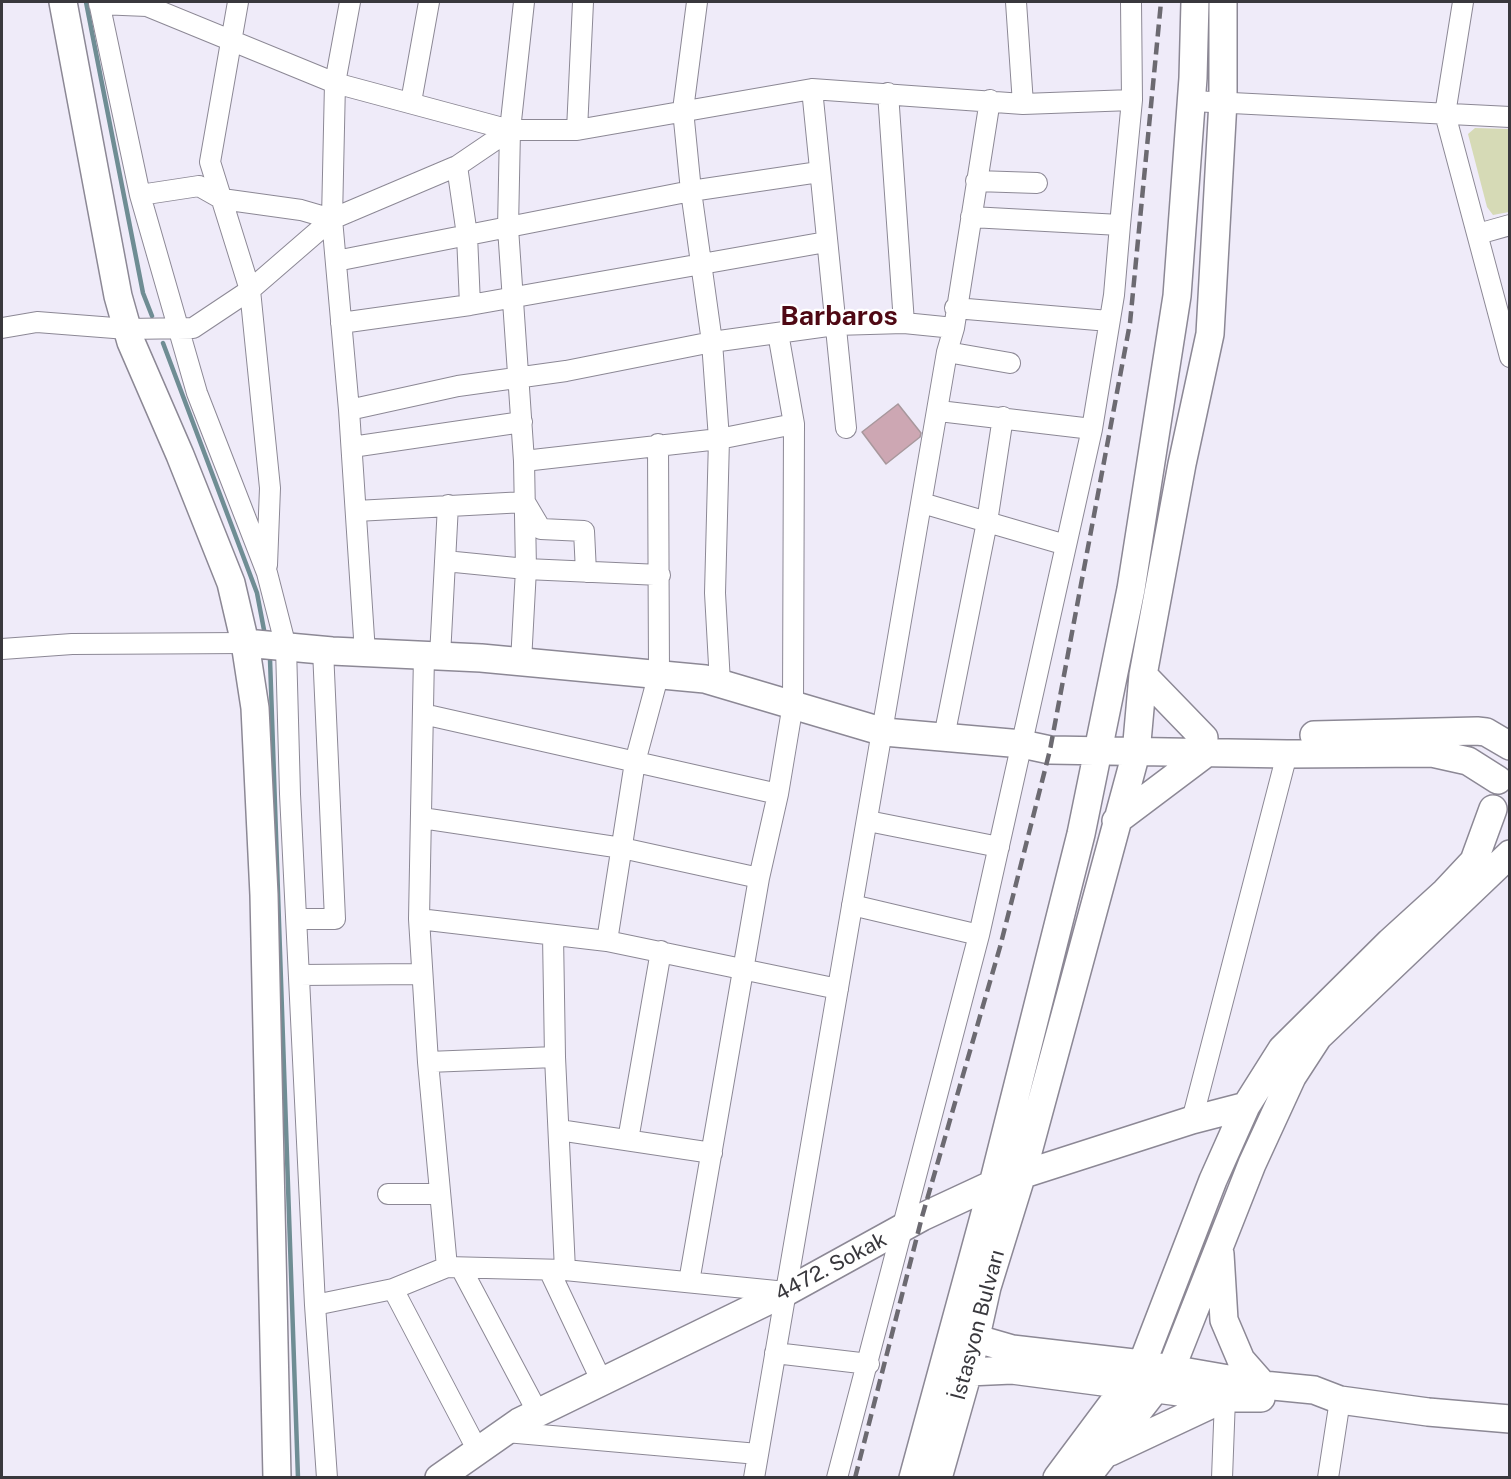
<!DOCTYPE html>
<meta charset="utf-8">
<style>
body{margin:0}
#map{position:relative;width:1511px;height:1479px;overflow:hidden;background:#efebf9;font-family:"Public Sans",sans-serif}
canvas{display:block}
.frame{position:absolute;inset:0;border:3px solid #39383d;pointer-events:none}
</style>
<div id="map">
<canvas width="1511" height="1479"></canvas>
<div class="frame"></div>
</div>
<script>
const context = document.querySelector('canvas').getContext('2d');
context.lineJoin = 'round';
function fill(path, color) {
  context.fillStyle = color;
  context.fill(path, 'evenodd');
}
function shape(rows) {
  const path = new Path2D();
  for (const r of rows) {
    path.moveTo(r[0], r[1]);
    for (let i = 2; i < r.length; i += 2) path.lineTo(r[i], r[i + 1]);
  }
  return path;
}
function trace(path, color, width, dash) {
  context.strokeStyle = color;
  context.lineWidth = width;
  context.lineCap = dash ? 'butt' : 'round';
  context.setLineDash(dash || []);
  context.stroke(path);
}
function drawText(font, color, halo, rows, align = 'center') {
  context.font = font + ' "Public Sans",sans-serif';
  context.lineWidth = 4.5;
  context.setLineDash([]);
  context.textBaseline = 'middle';
  context.strokeStyle = halo;
  context.fillStyle = color;
  for (const [text, x, y, turn = 0] of rows) {
    context.save();
    context.translate(x, y);
    context.rotate((+turn || 0) * Math.PI / 180);
    context.textAlign = isNaN(turn) ? turn : align;
    if (halo) context.strokeText(text, 0, 0);
    context.fillText(text, 0, 0);
    context.restore();
  }
}
fill(shape([
 [1475,128,1509,129,1509,212,1493,215,1487,207,1468,134]
]), '#d6dab6');
trace(shape([
 [86,2,143,293,152,316],
 [163,343,257,593,264,630],
 [270,659,298,1478]
]), '#6f8d94', 4.5);
const building = shape([
 [898,404,921,433,920,437,886,464,862,432,898,404]
]);
fill(building, '#cda7b3');
trace(building, '#a7979c', 1.5);
const street = shape([
 [99,2,140,195,197,393,267,573,286,647,290,794,315,1305,327,1478],
 [238,2,210,162,250,290,270,488,267,565],
 [350,2,335,83,332,219,349,410,365,653],
 [697,2,683,110,691,191,712,342,719,439,715,593,720,683],
 [1016,2,1023,104],
 [1463,2,1445,114,1510,357],
 [99,4,147,6,335,83,510,130],
 [812,89,846,428],
 [888,93,904,323],
 [1192,101,1510,117],
 [411,102,429,2],
 [577,130,583,2],
 [457,166,467,235,470,305],
 [976,181,1037,183],
 [140,195,199,186,222,199,301,210,332,219],
 [971,217,1120,225],
 [1478,234,1510,225],
 [336,261,691,191,819,172],
 [955,308,1109,321],
 [341,323,470,305,826,242],
 [2,328,37,322,127,329,193,328,250,290,332,219,457,166,510,130,577,130,812,89,1023,104,1132,100],
 [947,352,1010,363],
 [349,410,458,386,566,371,712,342,835,325,904,323,954,328],
 [939,411,1092,429],
 [352,447,522,422],
 [524,461,719,439,794,424],
 [922,503,1066,545],
 [356,511,525,502,541,529,584,531,586,572],
 [445,561,526,569,660,575],
 [2,649,72,644,245,643],
 [424,655,419,919,428,1062,447,1267],
 [440,656,448,505],
 [521,662,526,569,524,461,508,228,510,130,524,2],
 [423,714,778,794],
 [944,737,987,522,1003,417],
 [422,818,622,848,759,878],
 [868,821,999,847],
 [852,905,979,935],
 [297,919,335,919,323,650],
 [419,919,607,941,838,989],
 [553,935,555,1057,565,1270],
 [607,941,635,762,659,673,658,444],
 [299,975,422,974],
 [428,1062,555,1057],
 [1192,1120,1287,754],
 [559,1130,712,1153],
 [628,1140,661,951],
 [388,1194,440,1194],
 [461,1268,538,1413],
 [549,1270,602,1382],
 [689,1282,759,878,778,794,793,704,794,424,778,333],
 [393,1289,478,1451],
 [315,1305,393,1289,447,1267,565,1270,786,1292],
 [775,1353,869,1364],
 [506,1432,758,1454],
 [754,1478,947,352,954,328,990,100],
 [837,1478,979,935,1092,429,1114,295,1120,225,1132,100,1131,2],
 [1222,1478,1225,1398],
 [1328,1478,1340,1400]
]);
const secondary = shape([
 [63,2,118,296,131,342,180,455,231,583,245,643,255,708,264,895,277,1478],
 [245,643,332,651,481,658,705,679,884,732,1022,744,1050,750,1287,754,1432,753,1468,761,1498,780],
 [1143,675,1204,738],
 [1314,735,1477,731,1486,732,1510,746],
 [1116,821,1205,754],
 [1220,1254,1224,1320,1241,1360,1263,1385],
 [957,1341,974,1338,1012,1349,1142,1364,1263,1385,1314,1390,1340,1400,1428,1412,1510,1419],
 [952,1366,968,1372,1012,1370,1225,1398,1261,1398],
 [1110,1452,1225,1398],
 [439,1478,519,1422,786,1292,922,1217,993,1184,1192,1120,1246,1106],
 [913,1478,993,1184,1081,834,1131,589,1177,296,1193,78,1195,2],
 [938,1478,968,1372,987,1287,1022,1174,1136,753,1143,675,1182,464,1210,334,1223,101,1223,2],
 [1057,1478,1142,1364,1213,1180,1246,1106,1282,1049,1390,942,1445,892,1474,861,1493,809],
 [1086,1478,1171,1369,1252,1164,1292,1077,1318,1037,1510,854]
]);
trace(street, '#8c8895', 22);
trace(secondary, '#8c8895', 30);
trace(street, '#fff', 20);
trace(secondary, '#fff', 27);
trace(shape([
 [855,1478,922,1217,1000,947,1050,750,1130,323,1161,2]
]), '#6c6a71', 4.5, [12, 6]);
drawText('21px', '#39383d', '#fff', [
 ["4472. Sokak",831,1267,-28],
 ["İstasyon Bulvarı",978,1325,-75]
]);
drawText('bold 27px', '#4f0914', '#fff', [
 ["Barbaros",839,317]
]);
</script>
